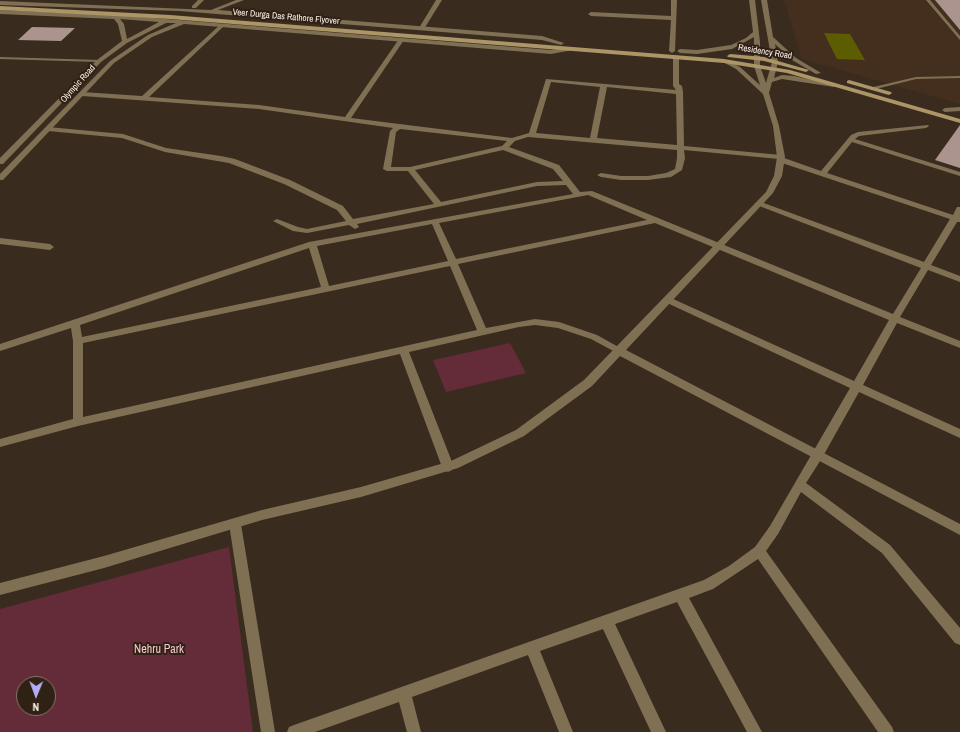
<!DOCTYPE html>
<style>
body{margin:0}
#map{position:relative;width:960px;height:732px;overflow:hidden;background:#3a2b1f;font-family:"Archivo Narrow",sans-serif}
canvas{display:block}
.north{position:absolute;left:16px;top:676px;width:40px;height:40px;box-sizing:border-box;background:#302115;border:1px solid #817469;border-radius:50%;rotate:181deg;font-size:11px;font-weight:700;line-height:16px;text-align:center;color:#faf0e8}
.north::after{content:'';display:block;margin:auto;width:14px;height:18px;background:#b5acf8;clip-path:polygon(50% 0,100% 100%,50% 72%,0 100%)}
</style>
<div id="map">
<canvas width="960" height="732"></canvas>
<div class="north">N</div>
</div>
<script>
const context = document.querySelector('canvas').getContext('2d');
context.lineJoin = 'round';
function fill(path, color) {
  context.fillStyle = color;
  context.fill(path, 'evenodd');
}
function shape(rows) {
  const path = new Path2D();
  for (const r of rows) {
    path.moveTo(r[0], r[1]);
    for (let i = 2; i < r.length; i += 2) path.lineTo(r[i], r[i + 1]);
  }
  return path;
}
function drawText(font, color, halo, rows, align = 'center') {
  context.font = font + ' "Archivo Narrow",sans-serif';
  context.lineWidth = 4;
  context.setLineDash([]);
  context.textBaseline = 'middle';
  context.strokeStyle = halo;
  context.fillStyle = color;
  for (const [text, x, y, turn = 0] of rows) {
    context.save();
    context.translate(x, y);
    context.rotate((+turn || 0) * Math.PI / 180);
    context.textAlign = isNaN(turn) ? turn : align;
    if (halo) context.strokeText(text, 0, 0);
    context.fillText(text, 0, 0);
    context.restore();
  }
}
fill(shape([
 [784,0,960,0,960,104,802,59]
]), '#442f1e');
fill(shape([
 [510,343,526,373,446,392,433,360],
 [229,547,253,732,0,732,0,609],
 [24,684,48,684,48,708,24,708]
]), '#642b39');
fill(shape([
 [824,33,850,34,865,60,837,59]
]), '#5c5d01');
fill(shape([
 [935,0,960,0,960,30],
 [32,27,75,28,61,41,18,40],
 [960,125,960,168,935,160]
]), '#ac948e');
fill(shape([
 [926,0,930,0,960,36,960,40,926,0],
 [0,57,99,60,101,61,99,62,0,59,0,57],
 [960,76,960,78,916,79,872,90,869,88,916,77,960,76]
]), '#7f7054');
fill(shape([
 [198,0,204,0,196,8,192,8,192,6,198,0],
 [436,0,442,0,424,29,420,29,419,28,436,0],
 [671,0,677,0,675,51,672,53,669,51,671,20,591,16,588,14,591,12,671,16,671,0],
 [221,24,223,25,223,27,149,97,259,105,345,117,399,39,401,38,404,40,351,118,512,138,529,133,546,79,676,90,673,86,673,57,676,55,679,57,679,84,682,86,683,92,684,146,781,155,784,155,784,158,821,171,851,135,858,132,928,125,929,126,926,128,859,136,855,139,960,172,960,176,852,142,827,173,953,215,957,207,960,207,960,222,957,222,931,265,960,276,960,282,928,270,900,317,960,341,960,348,897,323,863,385,960,429,960,438,859,392,822,458,806,483,890,545,960,628,960,645,955,643,882,553,801,492,778,534,766,551,892,727,894,732,878,732,758,559,713,589,689,598,762,732,747,732,677,602,615,624,666,732,651,732,603,629,540,651,573,732,559,732,528,655,412,697,421,732,407,732,399,702,315,732,287,732,289,727,294,725,704,580,729,566,755,547,770,526,850,388,665,302,663,300,668,297,671,298,854,381,889,320,655,223,458,264,486,328,535,319,559,322,597,335,622,349,624,351,619,354,591,339,558,328,535,325,519,327,409,352,454,467,452,470,448,472,444,470,442,467,400,354,78,426,0,447,0,439,73,419,73,341,71,328,0,351,0,344,309,242,573,194,566,185,537,186,357,224,359,227,355,229,349,225,307,233,293,231,273,221,277,219,298,227,307,229,346,221,337,210,284,184,229,163,165,152,122,138,48,131,45,129,48,127,123,134,166,148,221,156,235,159,290,180,343,206,353,219,434,204,408,171,387,171,383,169,390,131,393,128,259,109,82,96,79,94,82,92,142,96,221,24],
 [551,82,600,87,590,138,536,133,551,82],
 [607,87,676,94,677,145,597,138,607,87],
 [400,129,507,141,502,146,410,167,391,167,396,132,400,129],
 [528,137,677,150,677,158,675,169,666,173,648,176,621,176,601,173,597,175,601,177,621,180,648,180,671,177,682,170,685,158,684,150,779,159,779,162,950,219,924,262,761,202,758,202,754,204,921,268,893,314,592,191,580,192,559,165,509,147,515,141,528,137],
 [503,150,553,169,563,181,537,182,441,202,415,170,503,150],
 [588,195,647,220,456,259,439,223,588,195],
 [432,224,448,261,329,286,317,246,432,224],
 [309,248,321,287,82,337,80,325,309,248],
 [450,266,477,330,83,417,83,343,450,266],
 [0,238,50,244,54,247,50,250,0,244,0,238],
 [235,519,239,520,241,524,275,732,261,732,229,524,231,520,235,519]
]), '#7f7054');
fill(shape([
 [236,0,244,0,218,10,542,36,564,43,561,45,542,40,179,11,0,5,0,1,211,10,236,0],
 [749,0,755,0,760,42,760,66,766,83,772,62,761,0,767,0,773,37,796,58,821,73,816,74,792,60,775,44,778,62,774,78,782,75,794,76,837,85,834,87,782,79,772,82,769,93,779,126,785,157,782,176,773,193,626,350,960,524,960,535,620,356,592,386,524,436,458,468,361,497,262,520,104,568,0,595,0,583,104,556,262,510,361,487,451,461,516,430,584,380,766,192,774,176,777,157,773,126,763,94,736,69,721,61,726,60,740,67,760,85,754,66,754,37,732,49,697,54,680,53,677,51,680,49,697,50,731,45,746,38,753,32,749,0],
 [0,10,116,15,551,50,570,48,573,50,551,54,184,24,152,37,114,63,3,180,0,180,0,174,110,61,148,35,176,23,166,23,127,43,101,62,3,164,0,164,0,158,97,60,122,41,118,24,114,19,0,14,0,10],
 [120,19,159,22,127,39,124,24,120,19],
 [960,107,960,111,945,112,942,110,945,108,960,107]
]), '#7f7054');
fill(shape([
 [0,6,170,15,724,59,790,70,960,119,960,123,787,73,724,63,170,19,0,10,0,6],
 [730,54,764,57,809,70,806,72,764,61,728,57,727,56,730,54],
 [849,80,891,92,892,93,889,95,847,83,847,81,849,80]
]), '#ac9567');
drawText('9px', '#faf0e8', '#302115', [
 ["Veer Durga Das Rathore Flyover",286,17,5],
 ["Residency Road",765,52,9],
 ["Olympic Road",78,84,-48]
]);
drawText('12px', '#f5c7cf', '#302115', [
 ["Nehru Park",159,650]
]);
</script>
